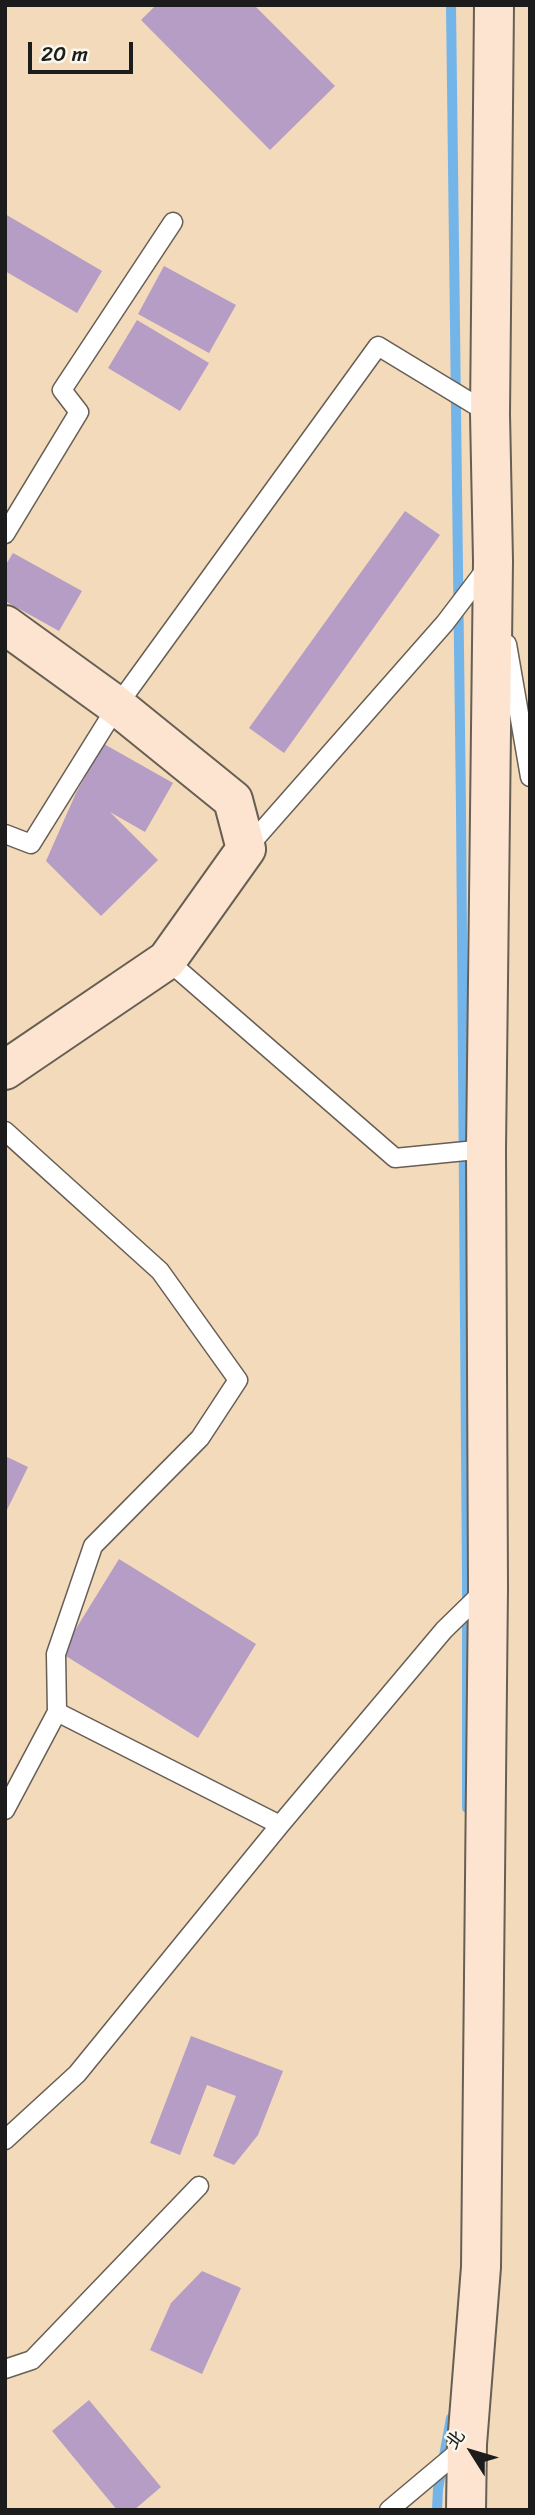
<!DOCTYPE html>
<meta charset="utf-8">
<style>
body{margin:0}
#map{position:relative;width:535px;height:2515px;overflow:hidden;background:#f3dabb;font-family:Sriracha,"LXGW WenKai TC",sans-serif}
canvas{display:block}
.frame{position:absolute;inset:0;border:7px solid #1c1c1c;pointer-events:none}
.north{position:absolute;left:437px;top:2417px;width:70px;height:70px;-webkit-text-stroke:5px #fbf7ec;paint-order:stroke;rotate:307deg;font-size:19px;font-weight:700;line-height:28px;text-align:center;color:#1c1c1c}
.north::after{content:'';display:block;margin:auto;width:24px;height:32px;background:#1c1c1c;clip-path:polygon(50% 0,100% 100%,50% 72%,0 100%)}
.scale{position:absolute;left:28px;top:42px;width:105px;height:32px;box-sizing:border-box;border:4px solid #1c1c1c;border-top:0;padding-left:9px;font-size:21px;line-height:24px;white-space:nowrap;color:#1c1c1c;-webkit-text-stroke:5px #fbf7ec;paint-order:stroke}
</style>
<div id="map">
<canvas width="535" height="2515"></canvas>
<div class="frame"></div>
<div class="north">北</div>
<div class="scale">20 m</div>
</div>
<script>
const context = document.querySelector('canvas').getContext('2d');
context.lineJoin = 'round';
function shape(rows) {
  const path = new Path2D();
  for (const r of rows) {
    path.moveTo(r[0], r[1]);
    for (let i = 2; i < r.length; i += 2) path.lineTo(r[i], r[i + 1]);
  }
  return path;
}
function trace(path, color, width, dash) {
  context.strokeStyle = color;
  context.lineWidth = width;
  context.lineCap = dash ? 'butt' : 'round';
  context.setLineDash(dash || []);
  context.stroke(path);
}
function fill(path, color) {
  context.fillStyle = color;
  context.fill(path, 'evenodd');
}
trace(shape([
 [451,5,461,809,467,1577,467,1808],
 [437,2510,438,2489,451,2418]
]), '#74b5e9', 10);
fill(shape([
 [156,5,254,5,335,86,270,150,141,20],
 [5,214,102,271,77,313,5,271],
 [164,266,236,305,209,353,138,314],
 [137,320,209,363,180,411,108,368],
 [405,511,440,535,284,753,249,728],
 [13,553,82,591,59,631,5,601,5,566],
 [104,744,173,783,145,832,110,812,158,860,101,916,46,861,76,793],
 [5,1456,28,1467,5,1514],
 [119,1559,256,1644,198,1738,61,1653],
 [191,2036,283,2071,258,2135,234,2165,213,2156,236,2096,207,2085,180,2155,150,2143],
 [202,2271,241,2288,202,2374,150,2350,171,2303],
 [89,2400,161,2487,134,2510,117,2510,52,2431]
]), '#b59dc5');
const lane = shape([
 [5,534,79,412,62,390,173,222],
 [507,644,530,777],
 [5,834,31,844,117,706,378,346,490,414],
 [247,848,445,623,486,569],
 [167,960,395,1158,486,1149],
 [5,1131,160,1271,238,1380,200,1438,93,1546,56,1654,57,1712,5,1810],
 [57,1712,280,1825],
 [5,2140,77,2074,280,1825,444,1630,486,1589],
 [5,2369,32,2360,199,2186],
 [389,2510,464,2447]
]);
const secondary = shape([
 [5,625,117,706,233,800,246,849,167,960,5,1070],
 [466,2510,467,2444,481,2267,488,1587,486,1149,493,561,490,414,494,5]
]);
trace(lane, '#675e54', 21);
trace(secondary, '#675e54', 42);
trace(lane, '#fff', 18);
trace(secondary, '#fde4d0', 38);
</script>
